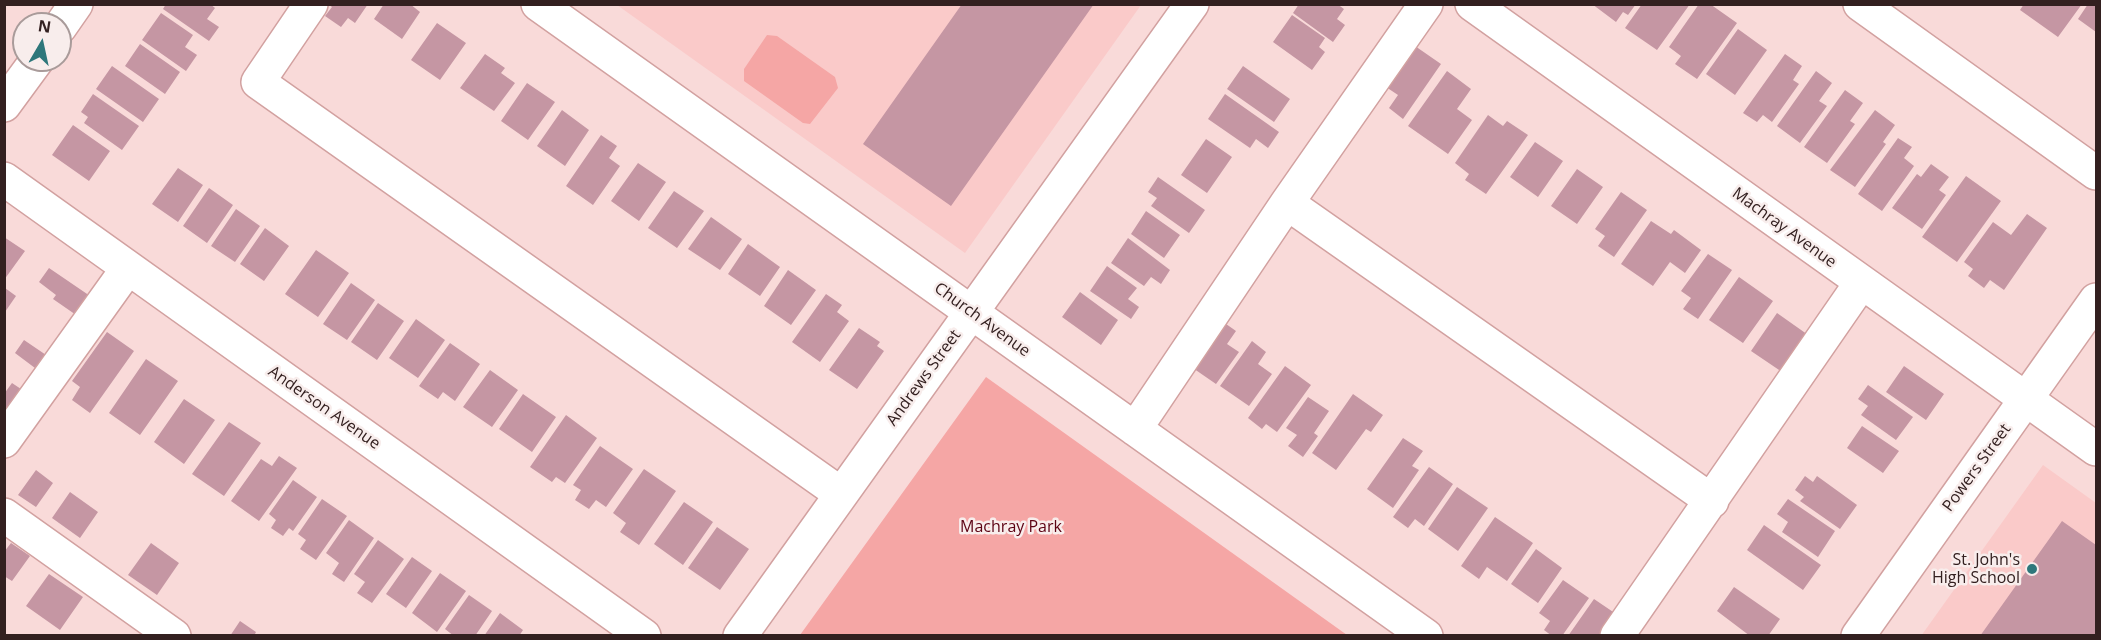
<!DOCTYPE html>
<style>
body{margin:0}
#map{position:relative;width:2101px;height:640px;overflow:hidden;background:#f9dad9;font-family:"Open Sans",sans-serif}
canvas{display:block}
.frame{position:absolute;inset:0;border:6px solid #332020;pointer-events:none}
.north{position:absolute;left:12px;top:12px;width:60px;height:60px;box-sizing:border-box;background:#f8edec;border:2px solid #a99b9a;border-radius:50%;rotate:9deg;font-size:16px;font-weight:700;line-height:24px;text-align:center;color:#332020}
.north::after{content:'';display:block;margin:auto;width:21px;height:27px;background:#2e777b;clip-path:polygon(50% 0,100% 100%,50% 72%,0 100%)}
</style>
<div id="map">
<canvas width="2101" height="640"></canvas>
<div class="frame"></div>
<div class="north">N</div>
</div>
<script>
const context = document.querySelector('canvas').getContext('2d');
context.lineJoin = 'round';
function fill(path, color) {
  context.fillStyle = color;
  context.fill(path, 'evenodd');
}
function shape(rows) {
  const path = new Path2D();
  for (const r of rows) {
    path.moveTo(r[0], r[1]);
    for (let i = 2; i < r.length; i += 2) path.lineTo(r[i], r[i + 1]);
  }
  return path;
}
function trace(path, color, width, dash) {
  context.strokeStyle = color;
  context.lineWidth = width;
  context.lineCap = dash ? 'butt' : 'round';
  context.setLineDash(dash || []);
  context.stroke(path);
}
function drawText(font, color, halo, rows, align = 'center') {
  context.font = font + ' "Open Sans",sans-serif';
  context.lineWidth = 5;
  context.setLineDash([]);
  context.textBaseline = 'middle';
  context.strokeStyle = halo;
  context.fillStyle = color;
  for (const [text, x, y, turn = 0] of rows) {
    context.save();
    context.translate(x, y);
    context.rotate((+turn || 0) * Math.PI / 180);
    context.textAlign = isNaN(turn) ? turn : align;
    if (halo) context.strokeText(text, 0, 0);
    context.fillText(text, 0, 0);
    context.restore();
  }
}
fill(shape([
 [617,5,1141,5,965,253],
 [2043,465,2096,503,2096,635,1921,636]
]), '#facac9');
fill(shape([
 [767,35,777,36,835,77,838,88,810,124,803,123,744,81,744,69],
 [986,377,1347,635,800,635]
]), '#f5a6a5');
fill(shape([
 [166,4,210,4,215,8,207,19,219,27,209,41,163,9],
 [328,4,368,4,355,23,348,18,341,27,325,16,332,7],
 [384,4,410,4,420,12,402,39,374,19],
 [962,4,1094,4,951,206,863,144],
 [1299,4,1337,4,1344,9,1337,19,1345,25,1333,42,1293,13],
 [1592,4,1636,4,1628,15,1623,12,1616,22],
 [1642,4,1690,4,1657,50,1625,28],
 [1699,4,1710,4,1737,23,1697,79,1675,64,1681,56,1669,47],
 [2024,4,2082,4,2058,37,2020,10],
 [2088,4,2096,4,2096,32,2078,19],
 [161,13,193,35,185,47,197,55,186,71,142,40],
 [1292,15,1325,38,1319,47,1325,52,1312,70,1273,42],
 [437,23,466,43,440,80,411,60],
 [1738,29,1767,50,1735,95,1706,74],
 [140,44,180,72,165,94,125,66],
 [1415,46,1441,64,1403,119,1389,108,1398,95,1386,87],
 [485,54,505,68,501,73,515,83,494,111,460,88],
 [1785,54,1802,66,1793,80,1799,84,1772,122,1763,115,1757,122,1743,113],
 [112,66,159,99,143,122,96,89],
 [1243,66,1290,99,1274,122,1227,89],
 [1447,71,1471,89,1457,109,1472,120,1448,154,1408,126],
 [1816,71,1832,83,1819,101,1827,106,1800,143,1777,126],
 [527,83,555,102,528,140,501,121],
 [1845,90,1863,103,1850,121,1855,124,1827,163,1804,147],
 [93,94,139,126,122,150,84,123,88,117,81,112],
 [1225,94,1279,132,1268,148,1256,139,1250,148,1208,119],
 [562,110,589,130,565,166,537,146],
 [1875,110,1895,125,1883,142,1886,144,1855,187,1830,170],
 [1488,115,1503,126,1507,121,1528,135,1486,194,1465,180,1469,174,1455,163],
 [73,125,110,151,89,181,52,155],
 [601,135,617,146,609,158,620,166,593,205,566,186],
 [1898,138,1912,147,1904,158,1914,166,1882,211,1858,194],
 [1206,139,1232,157,1207,193,1181,175],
 [1535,142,1563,161,1538,197,1510,177],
 [638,163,666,182,639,221,611,201],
 [1931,164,1949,177,1939,190,1946,195,1922,229,1892,208,1917,174,1921,177],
 [178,168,203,185,178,222,152,204],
 [1577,169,1603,187,1577,224,1551,206],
 [1966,176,2001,201,1957,262,1922,237],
 [1158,177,1205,210,1189,233,1151,206,1157,198,1148,192],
 [209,188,233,205,207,243,183,226],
 [674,191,704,211,677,248,648,228],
 [1621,192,1647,210,1614,257,1598,246,1605,236,1595,229],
 [236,209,260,226,235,262,211,246],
 [1146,211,1180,235,1164,258,1131,234],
 [2027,214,2047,228,2004,290,1990,280,1984,288,1968,276,1973,269,1964,262,1993,222,2011,235],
 [711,217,742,239,720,270,688,249],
 [1651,221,1671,234,1674,230,1701,250,1685,273,1670,262,1653,286,1621,264],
 [265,228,289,246,264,281,240,264],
 [4,237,25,251,4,280],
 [1128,238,1170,270,1161,284,1151,277,1144,286,1111,263],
 [748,244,780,267,760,296,728,274],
 [316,250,349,273,318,317,285,294],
 [1708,254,1732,270,1698,319,1683,309,1691,298,1681,291],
 [1107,266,1137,288,1128,299,1139,307,1131,319,1090,291],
 [49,268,93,298,79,317,53,299,56,295,39,282],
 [788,270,816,290,791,325,764,306],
 [1739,277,1773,301,1743,343,1709,320],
 [351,283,375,300,347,340,323,324],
 [5,288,16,296,5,312],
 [1080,292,1118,320,1101,345,1062,317],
 [826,294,842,305,837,312,849,321,820,362,792,342],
 [378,303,404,321,377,360,351,342],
 [1777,313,1811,337,1785,374,1751,351],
 [416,319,445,340,418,378,389,358],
 [1219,319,1236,331,1227,344,1239,352,1216,384,1187,364],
 [859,328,880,342,877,346,884,351,857,389,829,370],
 [107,332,134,351,90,413,72,400,80,387,72,381],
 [24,340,49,357,39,371,15,353],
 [1252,341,1266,352,1258,364,1272,374,1249,406,1220,386],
 [450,343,480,364,455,401,443,392,438,399,419,386],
 [146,359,178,381,140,435,109,413],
 [1285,366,1311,385,1277,432,1266,424,1262,429,1248,418],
 [1904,366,1944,394,1926,420,1886,392],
 [490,370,518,390,492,427,463,407],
 [12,383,30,395,15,416,4,408,4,394],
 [1868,385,1913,417,1896,440,1861,415,1868,406,1858,399],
 [523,394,556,417,532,452,499,429],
 [1353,394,1383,415,1371,432,1366,429,1336,470,1312,453],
 [1308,397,1329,411,1314,433,1318,436,1303,457,1288,446,1297,435,1286,428],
 [184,399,215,420,184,464,154,442],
 [566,415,597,438,565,483,556,477,552,482,530,467],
 [229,422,261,443,224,496,192,474],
 [1862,426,1899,451,1883,473,1847,448],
 [1403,438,1423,451,1412,466,1419,470,1393,508,1367,489],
 [600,446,633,469,606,507,596,500,589,509,575,500,581,490,573,485],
 [279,456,297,468,259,521,231,501,261,459,272,466],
 [1429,467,1453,484,1424,526,1415,519,1408,528,1393,517],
 [644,469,676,491,639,545,620,532,626,523,613,513],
 [36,470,53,483,36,507,18,495],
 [1805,476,1813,482,1817,476,1857,505,1840,529,1800,501,1804,497,1795,490],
 [293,480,317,497,293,531,289,528,283,536,271,528,276,520,269,514],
 [1457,487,1488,508,1458,551,1428,529],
 [70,492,98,512,80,538,52,518],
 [322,499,347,516,316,560,300,549,306,540,298,534],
 [1788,499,1835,531,1818,557,1782,532,1788,522,1777,514],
 [684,502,713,522,683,565,654,544],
 [1495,517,1533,543,1507,581,1487,567,1479,579,1461,566],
 [349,520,374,538,344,582,332,574,339,563,326,553],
 [2062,521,2096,545,2096,636,1980,636],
 [1764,525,1821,565,1803,590,1747,550],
 [717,527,749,549,720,590,688,568],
 [378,540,404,559,372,603,357,593,365,582,354,574],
 [11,543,30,556,12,581,4,576,4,552],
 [151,543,179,563,157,595,128,575],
 [1536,549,1562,568,1538,603,1511,584],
 [412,557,432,571,406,608,386,594],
 [440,573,466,591,437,632,412,613],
 [49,574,83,597,60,630,26,606],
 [1563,580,1589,598,1562,636,1552,636,1544,630,1550,621,1539,613],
 [1734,587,1780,619,1768,636,1750,636,1717,611],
 [469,595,492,611,475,636,454,636,445,629],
 [1594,599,1622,618,1609,636,1568,636],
 [500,613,523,630,519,636,484,636],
 [240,621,256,632,254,636,230,636]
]), '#c596a3');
const minor = shape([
 [311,4,258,82,841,494],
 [538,4,1426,636],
 [1472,4,2096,449],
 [1860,4,2096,173],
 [4,179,644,636],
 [1287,203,1712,501],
 [1135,429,1287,203,1426,4],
 [4,441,128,268],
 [4,515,174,636],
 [740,636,1192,4],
 [1617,636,1861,283],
 [1858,636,2096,300]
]);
const major = shape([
 [60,27,76,4],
 [4,105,37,60]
]);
trace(minor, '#d2a1a0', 36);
trace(major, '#d2a1a0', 36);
trace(minor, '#fff', 33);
trace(major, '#fff', 33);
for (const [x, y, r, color] of [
 [2032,569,6,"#2e777b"]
]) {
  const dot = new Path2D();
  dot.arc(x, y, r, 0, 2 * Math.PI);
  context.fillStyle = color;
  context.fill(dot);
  trace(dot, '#f8edec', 2);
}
drawText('16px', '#332020', '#f8edec', [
 ["Machray Avenue",1784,228,36],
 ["Church Avenue",982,320,36],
 ["Andrews Street",924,378,-54],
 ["Anderson Avenue",324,408,35],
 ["Powers Street",1977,468,-54]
]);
drawText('16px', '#5c0213', '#f8edec', [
 ["Machray Park",1011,527]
]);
drawText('16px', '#332020', '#f8edec', [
 ["St. John's",2020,560],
 ["High School",2020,578]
], 'right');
</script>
